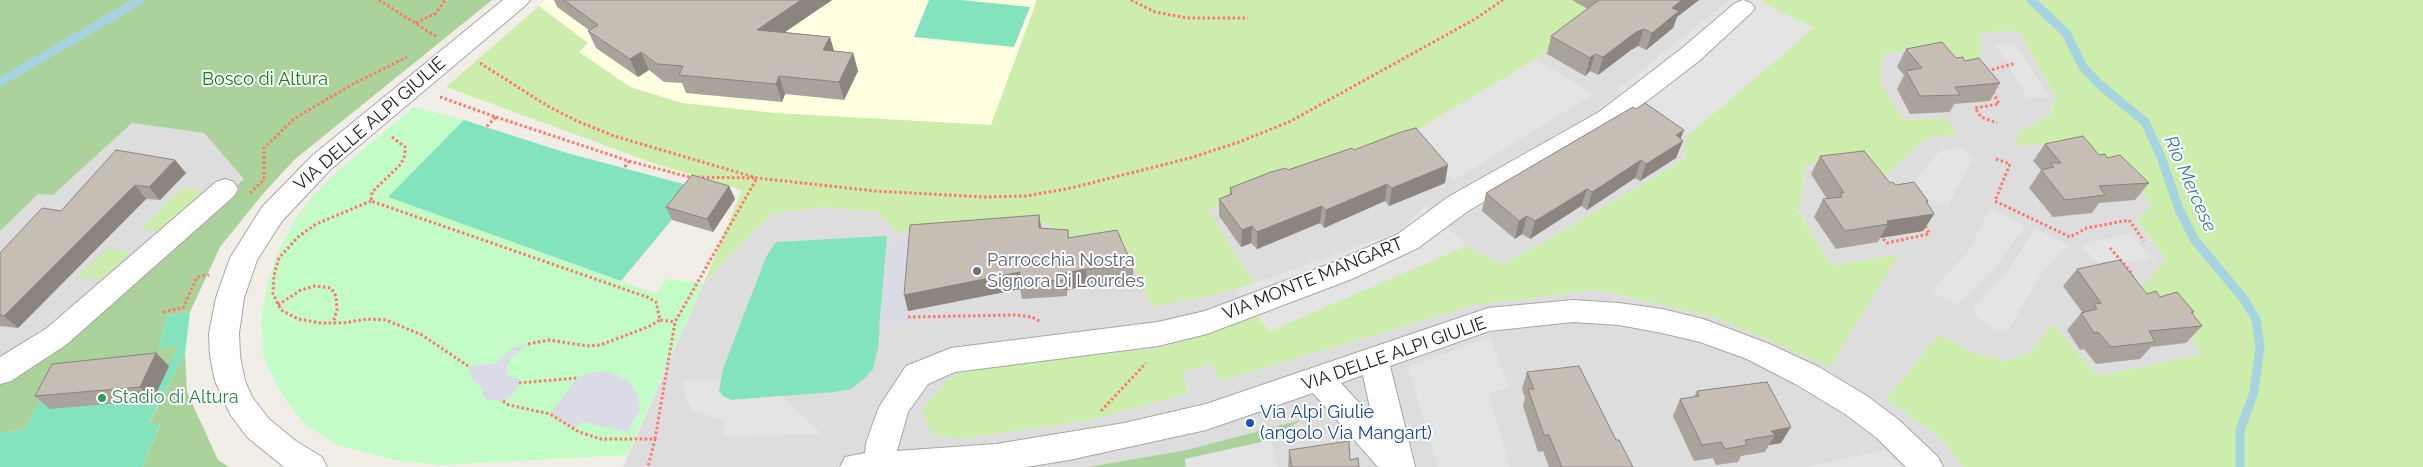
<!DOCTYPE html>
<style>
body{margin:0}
canvas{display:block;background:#f1eee7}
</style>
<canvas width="2423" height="467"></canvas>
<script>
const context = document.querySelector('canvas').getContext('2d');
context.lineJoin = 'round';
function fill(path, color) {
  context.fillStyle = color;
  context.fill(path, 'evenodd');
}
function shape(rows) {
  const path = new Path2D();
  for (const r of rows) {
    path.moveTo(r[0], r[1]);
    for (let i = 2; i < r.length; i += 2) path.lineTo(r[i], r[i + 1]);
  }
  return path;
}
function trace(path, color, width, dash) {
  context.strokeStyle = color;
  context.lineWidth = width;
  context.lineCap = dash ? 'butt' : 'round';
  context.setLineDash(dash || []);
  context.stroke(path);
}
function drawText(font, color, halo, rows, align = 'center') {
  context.font = font + ' Raleway,sans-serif';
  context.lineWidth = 4;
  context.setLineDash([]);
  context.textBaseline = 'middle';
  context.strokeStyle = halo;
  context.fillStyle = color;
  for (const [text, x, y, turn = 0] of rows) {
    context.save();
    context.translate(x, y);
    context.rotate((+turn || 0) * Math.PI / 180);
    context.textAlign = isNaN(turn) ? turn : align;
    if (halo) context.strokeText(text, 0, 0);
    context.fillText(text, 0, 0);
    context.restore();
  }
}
fill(shape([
 [1605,0,1765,0,1685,159,1504,265,1466,246,1270,331,1257,316,1159,348,981,365,962,439,1094,419,1189,393,1181,372,1211,363,1220,381,1475,305,1596,290,1712,316,1830,366,1898,254,1831,266,1799,211,1806,163,1860,160,1884,176,1928,137,1957,134,1946,118,1903,120,1880,85,1883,54,1923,49,1980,56,1980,32,2019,31,2056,98,2050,116,2018,132,2054,142,2121,168,2152,204,2137,222,2166,259,2173,306,2202,354,2098,376,2052,324,2029,354,2004,361,1971,352,1939,334,1886,399,1937,435,1964,467,1186,467,1187,450,1088,467,623,467,704,283,771,214,822,207,878,212,898,232,1050,223,1052,239,1122,239,1152,307,1254,282,1206,209,1410,134,1536,59],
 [132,123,204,133,244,179,87,320,0,380,0,231,38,193,53,195]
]), '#dedddd');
fill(shape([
 [545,0,1037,0,991,125,774,113,682,103,630,87,579,52,587,43,539,6]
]), '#ffffe2');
fill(shape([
 [1037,0,1605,0,1536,59,1410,134,1207,209,1254,283,1234,290,1152,307,1122,239,1052,239,1050,223,897,232,878,212,822,207,771,214,704,283,742,190,656,164,446,87,539,6,588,43,579,52,630,87,682,103,774,113,991,125],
 [1765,0,2423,0,2423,467,1964,467,1937,435,1886,399,1939,334,1971,352,2004,361,2029,354,2052,324,2098,376,2202,354,2173,306,2136,295,2166,259,2137,221,2152,204,2121,168,2054,142,2016,146,2018,132,2050,116,2056,98,2019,31,1981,32,1980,56,1970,67,1923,49,1883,54,1881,85,1903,120,1946,118,1958,134,1928,137,1884,176,1860,160,1806,163,1799,212,1831,266,1899,254,1830,367,1712,316,1596,290,1475,305,1220,381,1211,363,1182,372,1189,393,1094,419,962,439,932,434,922,410,948,379,981,365,1159,348,1257,316,1270,331,1466,246,1504,265,1685,159,1687,136,1813,28,1762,3],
 [182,188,206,192,160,231,141,229],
 [107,249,131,253,101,279,77,277]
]), '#ccedab');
fill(shape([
 [0,0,492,0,294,160,262,195,220,247,190,312,167,316,158,349,181,343,170,362,56,372,25,429,0,433,0,380,87,320,244,179,204,133,132,123,53,195,38,194,0,231],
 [185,353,187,392,218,460,229,467,143,467,160,425,149,424],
 [1301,420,1271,440,1185,459,1186,467,1088,467,1187,450]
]), '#abd29a');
fill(shape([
 [414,107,464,120,388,197,656,294,666,279,704,283,627,455,441,465,393,460,338,445,305,425,281,393,264,358,261,320,268,281,280,248,296,218,314,195,339,170]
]), '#c3fcc6');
fill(shape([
 [929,0,962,0,1030,7,1014,47,914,37],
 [464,120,567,153,698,188,621,281,388,197],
 [887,236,878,348,873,369,865,378,851,389,834,392,732,400,724,397,719,391,723,369,766,257,776,242],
 [190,312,185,353,149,423,160,424,143,467,0,467,0,433,25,429,56,372,170,362,180,344,158,349,167,316]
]), '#82e3bc');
fill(shape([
 [1729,0,1765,0,1763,3,1814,28,1687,136,1617,90],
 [1996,44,2016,44,2049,97,2027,98],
 [1536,59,1593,94,1454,180,1410,134],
 [1960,148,1974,157,1947,207,1926,198,1911,185,1940,151],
 [1426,205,1466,246,1270,331,1234,290,1398,232],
 [1990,208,2025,226,1992,272,1958,304,1935,294,1937,284,1969,251],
 [2035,228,2068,245,2042,272,2010,328,1997,330,1984,323,1976,315,1973,307,2008,271],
 [2130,233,2154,260,2114,262,2097,261,2083,248,2091,242],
 [1490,337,1509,389,1488,392,1510,467,1438,467,1408,367],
 [720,380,719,391,724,397,732,400,782,396,822,434,723,437,724,421,693,410,685,397,682,381],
 [1271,440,1277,467,1186,467,1185,459],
 [1885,450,1902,467,1805,467]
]), '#e4e4e4');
fill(shape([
 [914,241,908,323,879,326,887,243],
 [528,344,511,358,507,366,507,373,512,378,521,379,513,394,503,401,487,400,483,396,483,389,472,379,468,366,495,364,512,348],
 [608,371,628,380,637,394,640,410,627,432,583,422,574,428,550,414,577,378,589,373]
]), '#dbdbe7');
trace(shape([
 [2031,0,2066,33,2083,67,2099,84,2145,122,2161,157,2179,209,2194,239,2243,298,2256,319,2260,347,2254,392,2240,430,2240,467],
 [0,82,140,0]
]), '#a5d4e0', 9);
const minor = shape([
 [503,0,530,0,526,5,331,169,282,221,257,260,244,298,239,333,240,356,245,381,252,397,269,419,296,441,322,457,327,467,284,467,247,437,230,414,215,381,210,356,209,333,216,298,230,258,262,207,313,155,503,0],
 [1743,0,1751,3,1755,8,1751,13,1699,61,1617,124,1468,211,1418,248,1352,279,1207,334,1158,346,955,372,928,384,908,412,897,451,996,444,1124,423,1206,404,1488,308,1573,300,1619,303,1662,309,1703,319,1767,343,1819,367,1867,396,1899,420,1938,457,1943,467,1906,467,1877,438,1845,414,1797,385,1747,359,1700,342,1662,333,1619,325,1573,322,1489,331,1390,366,1415,467,1378,467,1313,393,1206,430,1069,460,1026,467,840,467,845,457,865,453,866,443,879,407,906,366,951,348,1158,322,1205,311,1332,263,1398,234,1448,197,1599,112,1681,49,1735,3,1743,0],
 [1363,375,1372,417,1341,383,1363,375],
 [225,179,234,182,238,189,234,196,67,344,11,381,0,384,0,357,47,328,216,182,225,179]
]);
trace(minor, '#a7a7a7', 2);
trace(shape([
 [379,0,437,37],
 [1131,0,1155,12,1187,18,1248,18],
 [416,23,436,13,445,0],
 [480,63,546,105,577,121,614,136,757,178,875,191,985,197,1026,196,1071,188,1190,158,1239,142,1289,122,1475,19,1503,0],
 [1987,71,2016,63],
 [1993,92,1999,104,1975,108,1981,117,1997,123],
 [440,97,496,117,486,127],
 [496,117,629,161,624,168],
 [392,137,405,147,405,155,401,164,372,192,371,201,647,297,656,302,660,320,675,322],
 [1996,159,2010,164,1995,201,2070,237,2087,228,2129,220,2144,241],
 [629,161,689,177,754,178],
 [250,193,264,180,264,148,295,118,353,84,407,57],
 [371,201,316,224,298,237,279,258,274,275,273,294,281,310,298,319,321,323,343,323,367,319,386,320,422,335,468,366],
 [1880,235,1887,243,1929,234,1924,222],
 [2110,248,2130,271,2133,278],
 [278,305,301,290,315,286,331,288,336,296,337,310,333,323],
 [163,312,183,308,197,277,209,275],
 [908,317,1016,315,1032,317,1041,322],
 [528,344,549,340,587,346,600,345,648,327,660,320],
 [519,383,577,378],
 [503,401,509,405,550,414,579,432,601,439,655,439,648,467],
 [1101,411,1146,363],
 [655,439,675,322,757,178]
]), '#ff776a', 3, [2.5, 2.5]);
fill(minor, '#fff');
fill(shape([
 [554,0,832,0,785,32,830,37,834,51,853,53,858,71,844,100,785,94,782,102,686,93,682,83,664,82,649,70,638,77,596,48,588,31,589,30,557,7],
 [1572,0,1699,0,1677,17,1673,28,1646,50,1638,46,1631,50,1598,75,1590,71,1585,76,1547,54,1551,36,1588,9],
 [1906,49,1956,58,1965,61,2000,83,1990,101,1954,104,1950,112,1910,114,1897,89,1904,75,1897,67],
 [1681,139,1676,158,1640,181,1635,178,1587,210,1581,206,1530,239,1522,234,1515,239,1482,211,1486,193],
 [2045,144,2107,158,2149,183,2135,200,2099,203,2092,213,2053,217,2029,188,2041,170,2033,161],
 [1354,150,1445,183,1389,206,1385,201,1324,228,1320,223,1257,249,1251,243,1241,247,1219,216,1219,199,1230,194,1230,188,1288,170],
 [1820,156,1896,185,1927,203,1934,214,1923,231,1880,238,1878,242,1836,249,1814,217,1823,199,1827,199,1811,174],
 [175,160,186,173,160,200,146,199,18,328,0,326,0,253,61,211],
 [729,186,735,199,713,232,672,220,666,207],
 [1039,215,1041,228,1068,230,1069,238,1133,267,1134,283,1087,285,1067,290,1067,296,1022,299,1020,289,908,311],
 [2077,269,2147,294,2160,297,2194,312,2192,314,2202,326,2186,343,2151,347,2140,359,2096,364,2084,349,2080,350,2067,330,2082,312,2063,286],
 [156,353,169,366,153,400,50,409,35,396],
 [1527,372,1616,440,1633,467,1549,467,1543,451,1538,452,1523,406,1525,398,1522,389],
 [1767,382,1781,443,1769,445,1765,452,1741,456,1738,462,1716,465,1713,458,1694,461,1673,416,1680,399,1694,397,1697,391],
 [1289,450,1350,460,1359,467,1288,467]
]), '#aaa39c');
fill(shape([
 [801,0,832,0,763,47,757,30],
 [1682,0,1699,0,1677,17,1673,28,1646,50,1652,33,1672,8],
 [1644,29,1638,46,1631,50,1598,75,1603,57,1636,32],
 [830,37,835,55,823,50],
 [641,52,649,70,638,77,630,59],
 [853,53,858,71,844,100,839,82],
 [1595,54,1590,71,1585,76,1590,58],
 [779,76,785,94,782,102,776,84],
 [1684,130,1679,143,1683,141,1676,158,1640,181,1646,164,1676,135],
 [175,160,186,173,160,200,149,187],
 [1641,160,1635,178,1587,210,1592,192],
 [1448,165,1445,183,1389,206,1392,188],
 [1387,184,1385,201,1324,228,1326,210],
 [135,185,146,199,18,328,4,316],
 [729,186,735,199,713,232,707,219],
 [1587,189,1581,206,1530,239,1535,221],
 [1926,201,1928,201,1919,216,1934,214,1923,231,1880,238,1888,224,1887,221],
 [1322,206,1320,223,1257,249,1257,232],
 [1039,215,1042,232,1039,228],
 [1527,216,1522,234,1515,239,1519,221],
 [1252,226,1251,243,1241,247,1242,230],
 [1086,269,1087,285,1067,290,1067,296,1065,273],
 [1020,272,1019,283,1020,289,908,311,904,295],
 [156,353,169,366,153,400,140,387],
 [1791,427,1781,443,1769,445,1775,435,1771,431]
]), '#8b847f');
const building = shape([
 [564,0,801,0,757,30,830,37,823,50,853,53,839,82,779,76,776,84,679,75,683,66,657,64,641,52,630,59,588,31,598,25,564,0],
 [1599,0,1682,0,1672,8,1679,11,1652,33,1644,29,1636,32,1603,57,1595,54,1590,58,1551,36,1599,0],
 [1942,42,1956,58,1963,57,1965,61,1979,58,2000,83,1955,87,1960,95,1920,96,1906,71,1922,68,1906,49,1942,42],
 [1645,103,1684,130,1676,135,1683,141,1646,164,1641,160,1592,192,1587,189,1535,221,1527,216,1519,221,1486,193,1633,107,1636,109,1645,103],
 [1416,128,1448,165,1392,188,1387,184,1326,210,1322,206,1257,232,1252,226,1242,230,1219,199,1232,194,1230,188,1271,172,1286,168,1288,170,1352,148,1354,150,1401,132,1416,128],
 [2083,136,2099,155,2105,154,2107,158,2120,155,2149,183,2099,186,2105,195,2065,200,2041,170,2054,167,2050,163,2061,163,2045,144,2083,136],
 [116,150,175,160,149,187,135,185,4,316,0,315,0,253,42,208,61,211,116,150],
 [1864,151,1890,183,1893,182,1896,185,1914,182,1928,201,1926,201,1934,214,1887,221,1888,224,1845,231,1823,199,1842,197,1840,193,1844,193,1820,156,1864,151],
 [692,175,729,186,707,219,666,207,692,175],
 [1039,215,1039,228,1068,230,1068,238,1117,230,1133,267,1086,269,1065,273,1065,280,1019,283,1020,272,904,295,910,225,1039,215],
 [2120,260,2147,294,2156,291,2160,297,2177,292,2194,312,2191,312,2202,326,2149,331,2155,342,2111,347,2098,332,2094,333,2081,313,2097,309,2094,304,2101,303,2077,269,2120,260],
 [156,353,140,387,35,396,52,364,156,353],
 [1579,366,1616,440,1619,440,1633,467,1562,467,1549,435,1544,435,1528,389,1534,389,1527,372,1579,366],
 [1767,382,1791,427,1771,431,1775,435,1745,440,1747,445,1725,449,1721,442,1702,445,1680,399,1699,396,1697,391,1767,382],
 [1349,441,1350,460,1358,458,1359,467,1292,467,1289,450,1349,441]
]);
fill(building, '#c6bdb5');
trace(building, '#8b847f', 1);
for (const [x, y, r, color] of [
 [977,271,5,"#6b7280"],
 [102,398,5,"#2e9e5b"],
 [1250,423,5,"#1a4fb4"]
]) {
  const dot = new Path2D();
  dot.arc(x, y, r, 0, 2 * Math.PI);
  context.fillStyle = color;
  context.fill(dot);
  trace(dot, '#fff', 2);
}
drawText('18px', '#07860f', '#fff', [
 ["Bosco di Altura",265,80]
]);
drawText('18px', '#202020', '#fff', [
 ["VIA DELLE ALPI GIULIE",370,124,-41],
 ["VIA MONTE MANGART",1313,279,-22],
 ["VIA DELLE ALPI GIULIE",1394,354,-19]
]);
drawText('18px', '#5b616d', '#fff', [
 ["Parrocchia Nostra",987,261],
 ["Signora Di Lourdes",987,282]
], 'left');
drawText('18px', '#27864d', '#fff', [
 ["Stadio di Altura",112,398]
], 'left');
drawText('18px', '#164399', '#fff', [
 ["Via Alpi Giulie",1260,413],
 ["(angolo Via Mangart)",1260,434]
], 'left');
drawText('italic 19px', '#447aae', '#fff', [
 ["Rio Mercese",2190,184,66]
]);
</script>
